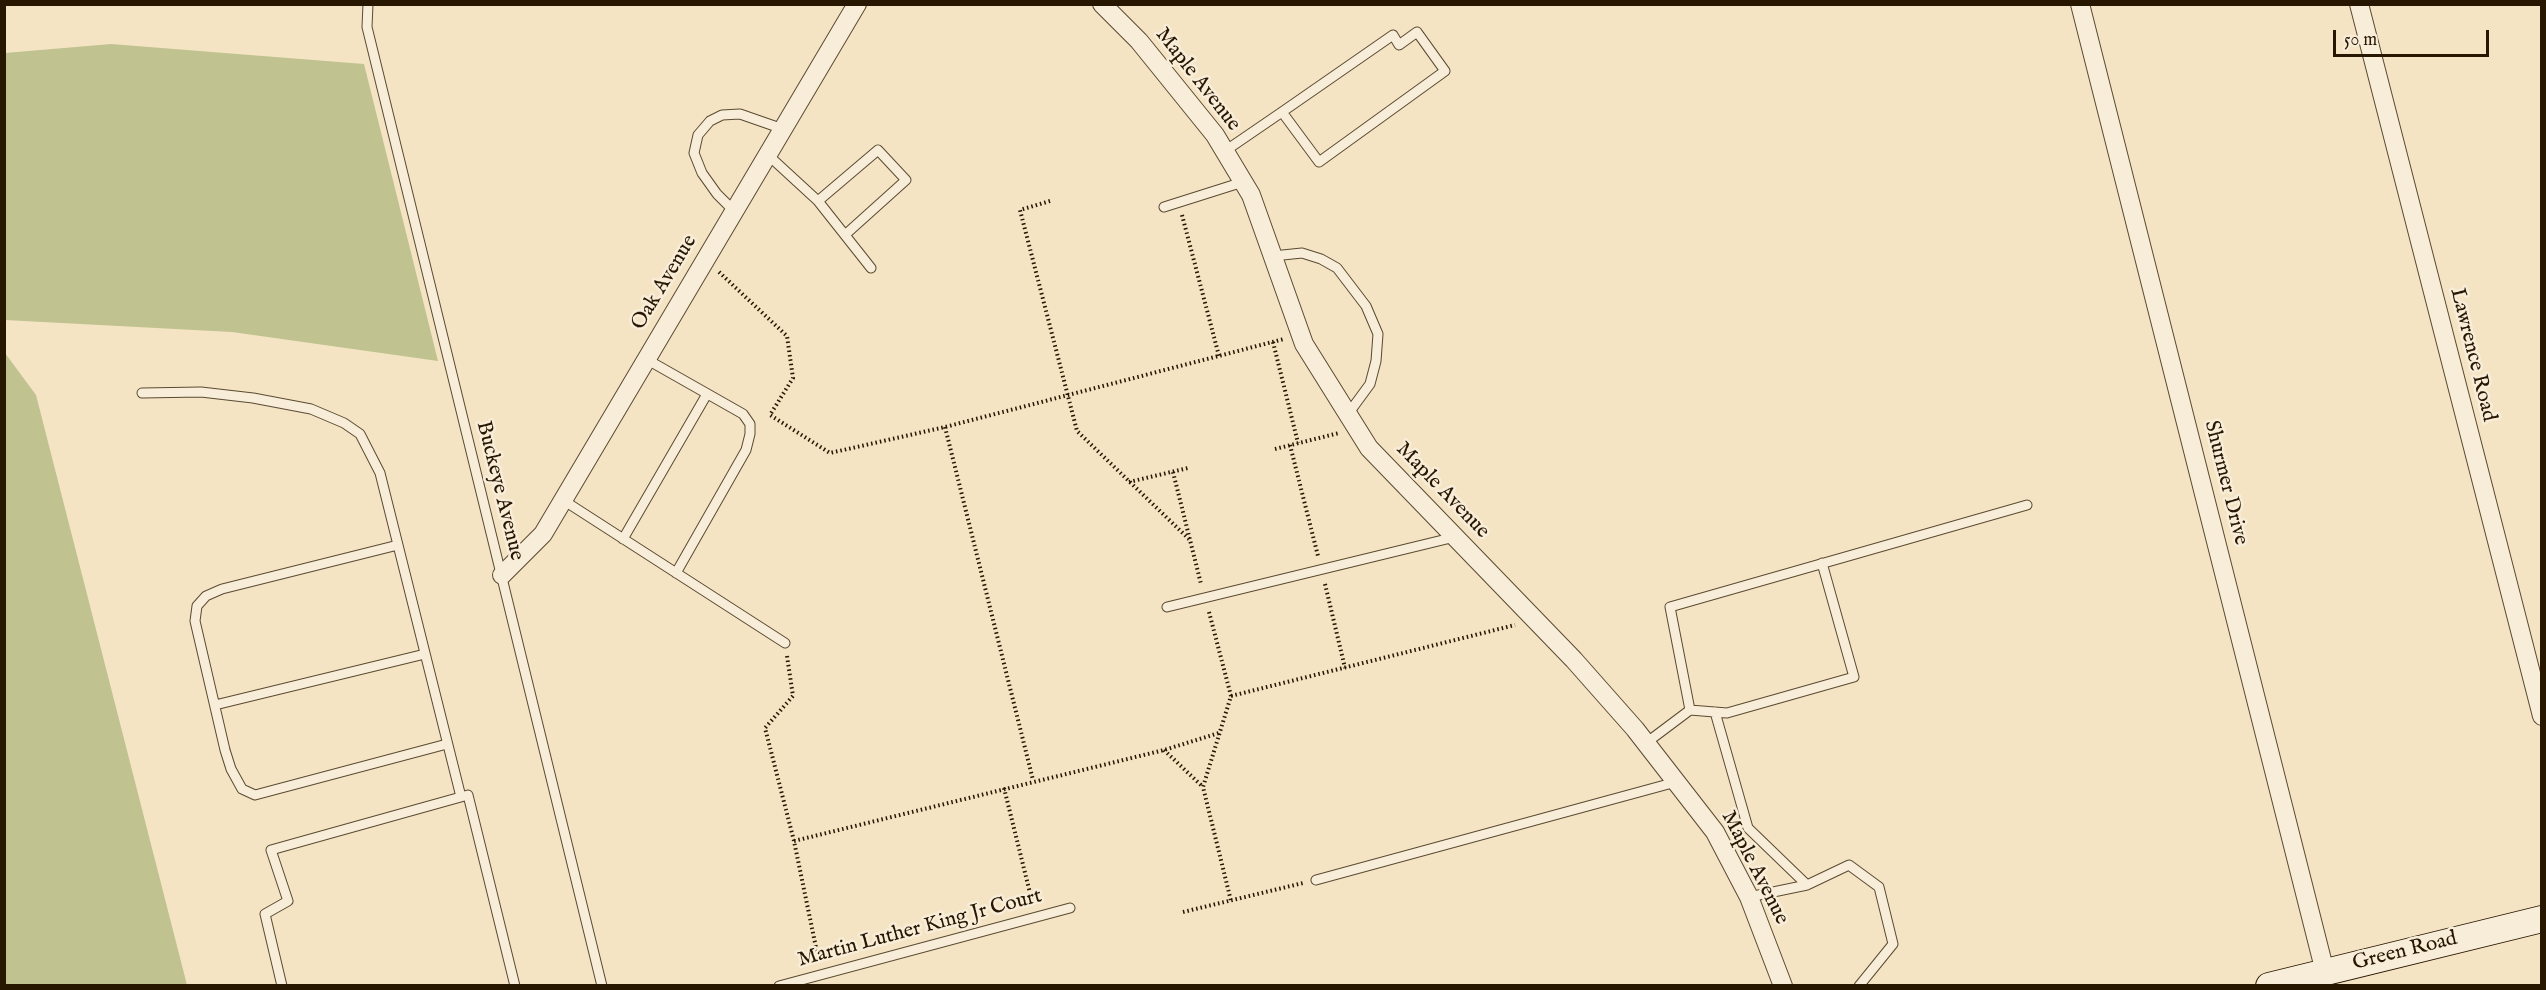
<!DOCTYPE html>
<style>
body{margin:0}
#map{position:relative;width:2546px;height:990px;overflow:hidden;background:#f4e4c4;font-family:"IM FELL English",serif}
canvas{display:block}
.frame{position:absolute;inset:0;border:6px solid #271600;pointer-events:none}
.scale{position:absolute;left:2333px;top:30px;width:156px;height:27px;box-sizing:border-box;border:3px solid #271600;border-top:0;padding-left:8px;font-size:18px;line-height:21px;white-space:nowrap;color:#271600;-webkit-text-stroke:4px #f8edd9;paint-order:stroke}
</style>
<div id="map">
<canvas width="2546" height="990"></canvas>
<div class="frame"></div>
<div class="scale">50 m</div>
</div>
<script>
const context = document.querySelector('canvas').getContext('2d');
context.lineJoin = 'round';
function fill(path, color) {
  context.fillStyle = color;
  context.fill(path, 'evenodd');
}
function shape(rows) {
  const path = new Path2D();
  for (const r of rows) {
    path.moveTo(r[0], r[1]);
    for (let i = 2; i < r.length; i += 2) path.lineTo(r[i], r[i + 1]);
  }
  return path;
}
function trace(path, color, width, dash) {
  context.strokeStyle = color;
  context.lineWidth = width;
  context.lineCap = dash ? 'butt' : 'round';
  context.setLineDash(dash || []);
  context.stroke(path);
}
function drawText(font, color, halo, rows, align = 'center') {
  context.font = font + ' "IM FELL English",serif';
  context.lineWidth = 5;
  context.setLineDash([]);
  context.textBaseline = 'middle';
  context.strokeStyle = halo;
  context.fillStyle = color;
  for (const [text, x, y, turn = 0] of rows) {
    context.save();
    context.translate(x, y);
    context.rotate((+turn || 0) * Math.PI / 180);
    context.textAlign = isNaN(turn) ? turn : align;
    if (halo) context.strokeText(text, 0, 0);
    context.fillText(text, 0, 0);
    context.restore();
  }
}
fill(shape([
 [111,44,364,64,438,361,232,332,5,320,5,53],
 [5,353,36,395,187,985,5,985]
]), '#c0c290');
const lane = shape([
 [368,4,367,27,602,986],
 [1225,151,1282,112,1393,35,1399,45,1417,32,1445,71,1319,162,1282,112],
 [768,155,818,201,871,268],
 [818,201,878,150,906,180,846,234],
 [1164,207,1243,182],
 [734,211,717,194,702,173,694,153,698,135,710,121,722,115,740,114,783,129],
 [1273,256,1302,253,1321,259,1337,268,1366,306,1378,334,1376,361,1370,384,1348,414],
 [646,359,743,414,750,424,750,434,746,450,676,573],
 [142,393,201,392,253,398,311,409,344,423,360,434,380,473,461,797],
 [563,500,785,643],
 [623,539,707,394],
 [398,545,222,589,206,596,197,606,195,621,225,750,231,769,242,789,255,795,447,744],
 [1167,607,1455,537],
 [215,705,425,654],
 [1690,710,1727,713,1854,677,1822,563],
 [1715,712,1748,828,1807,885],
 [1646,743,1690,710,1670,607,2027,505],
 [1316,880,1676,782],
 [1749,897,1807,885,1849,865,1879,887,1893,944,1859,986],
 [282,986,265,914,288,901,271,850,468,795,515,986],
 [779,986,1070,908]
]);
const street = shape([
 [1102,4,1139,41,1215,135,1251,195,1304,344,1369,448,1574,660,1635,729,1715,832,1749,897,1783,986],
 [2080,4,2325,972],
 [2359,4,2542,716],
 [502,575,543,534,857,4]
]);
const secondary = shape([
 [2269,986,2542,919]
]);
trace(lane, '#5a4a31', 11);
trace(street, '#5a4a31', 20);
trace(secondary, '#271600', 28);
trace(shape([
 [1050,201,1020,210,1077,431,1190,540],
 [1182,215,1219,356],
 [719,272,787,336,793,378,770,415,830,453,945,427,1284,339],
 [1273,342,1298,443],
 [945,427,1033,780],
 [1290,445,1318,556],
 [1275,449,1339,433],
 [1173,472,1201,584],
 [1129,482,1188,468],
 [1325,584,1345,668],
 [1209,612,1231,696,1203,787,1231,901],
 [787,656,793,696,765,728,794,841,819,962],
 [1231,696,1515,625],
 [1164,750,1203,787],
 [1004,788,1033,905],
 [794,841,1164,750,1219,733],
 [1183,912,1303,883]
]), '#271600', 4, [1.5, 3]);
trace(lane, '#f8edd9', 9);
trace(street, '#f8edd9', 18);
trace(secondary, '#f8edd9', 26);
drawText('21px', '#271600', '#f8edd9', [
 ["Maple Avenue",1197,80,52],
 ["Oak Avenue",665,283,-59],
 ["Lawrence Road",2472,355,76],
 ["Shurmer Drive",2225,483,76],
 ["Buckeye Avenue",499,491,76],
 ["Maple Avenue",1442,491,46],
 ["Maple Avenue",1754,868,63],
 ["Martin Luther King Jr Court",920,929,-15],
 ["Green Road",2405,952,-14]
]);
</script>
